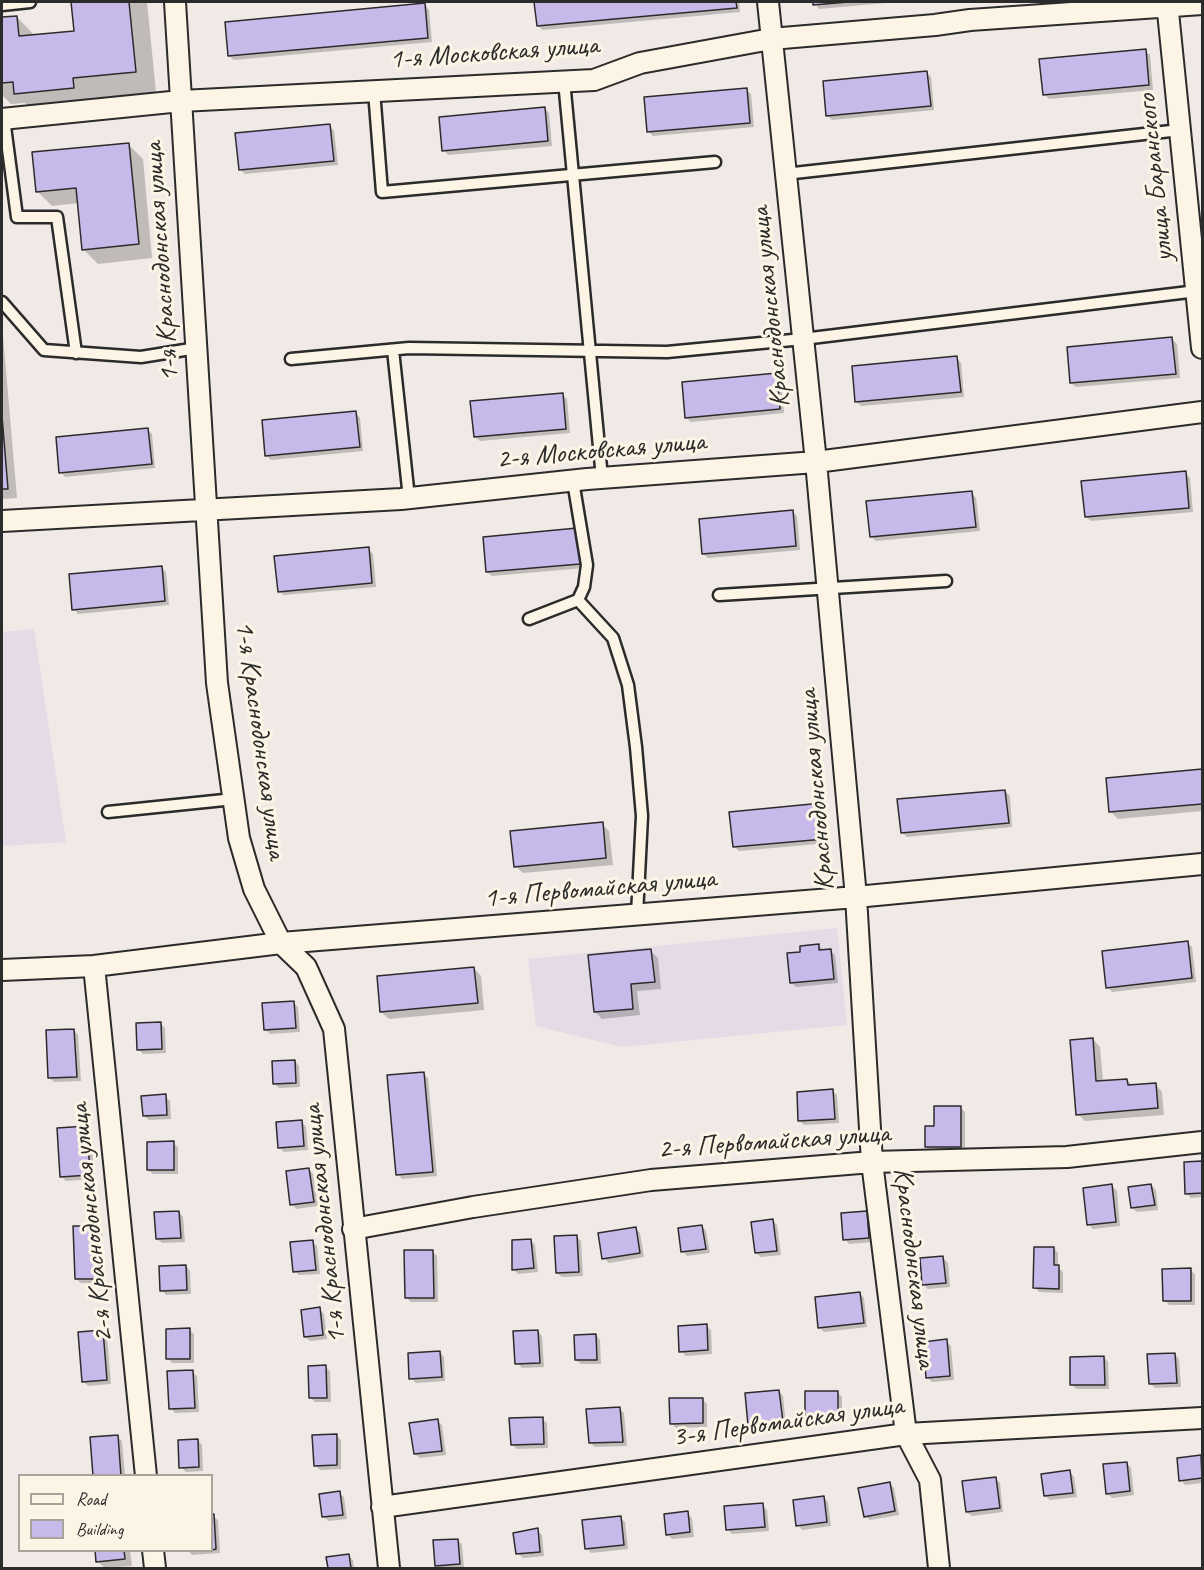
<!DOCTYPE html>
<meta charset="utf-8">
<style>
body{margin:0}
#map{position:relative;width:1204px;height:1570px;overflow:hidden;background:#f1e9e6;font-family:Caveat,sans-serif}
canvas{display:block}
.frame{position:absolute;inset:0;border:3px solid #2b2b2b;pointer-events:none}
.legend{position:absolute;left:18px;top:1474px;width:195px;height:78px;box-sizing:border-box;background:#fcf5e5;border:2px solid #a8a49b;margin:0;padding:8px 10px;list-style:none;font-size:18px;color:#2b2b2b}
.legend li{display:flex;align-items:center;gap:12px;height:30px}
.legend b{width:30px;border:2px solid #a8a49b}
</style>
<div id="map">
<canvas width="1204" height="1570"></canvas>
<div class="frame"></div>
<ul class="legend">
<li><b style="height:8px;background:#fcf5e5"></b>Road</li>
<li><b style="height:16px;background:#c7b9ea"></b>Building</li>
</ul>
</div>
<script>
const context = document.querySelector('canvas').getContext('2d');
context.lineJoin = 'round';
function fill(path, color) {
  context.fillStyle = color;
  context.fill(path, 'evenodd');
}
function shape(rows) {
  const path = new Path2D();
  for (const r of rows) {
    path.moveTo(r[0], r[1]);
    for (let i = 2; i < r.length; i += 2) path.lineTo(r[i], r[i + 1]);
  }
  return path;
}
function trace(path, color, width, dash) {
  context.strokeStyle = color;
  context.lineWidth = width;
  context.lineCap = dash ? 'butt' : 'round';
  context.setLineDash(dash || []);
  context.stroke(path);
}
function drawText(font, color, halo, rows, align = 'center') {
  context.font = font + ' Caveat,sans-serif';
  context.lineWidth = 6;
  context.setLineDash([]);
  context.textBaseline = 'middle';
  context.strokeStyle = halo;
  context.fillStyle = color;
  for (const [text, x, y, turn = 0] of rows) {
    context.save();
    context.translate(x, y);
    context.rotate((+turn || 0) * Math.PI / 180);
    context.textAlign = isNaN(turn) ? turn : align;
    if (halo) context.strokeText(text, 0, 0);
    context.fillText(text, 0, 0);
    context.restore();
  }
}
fill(shape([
 [34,629,66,842,2,846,2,632],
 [837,928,847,1025,622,1047,536,1026,528,959]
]), '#e4dbe7');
fill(shape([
 [73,2,147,2,156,92,93,98,94,108,36,114,25,103,11,104,2,95,2,19,17,17,35,36,75,32],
 [536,2,739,2,740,12,543,30,538,26],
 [814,2,896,2,819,9],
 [425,5,429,10,432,42,234,60,229,56],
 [1145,51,1150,55,1153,90,1049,99,1044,94],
 [927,73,931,77,934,110,832,120,827,115],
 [747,90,751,94,754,127,653,136,649,132],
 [545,109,549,113,552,146,448,155,444,150],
 [330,126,334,131,338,165,245,174,240,169],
 [129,145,143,159,152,258,98,264,83,249,79,203,52,206,37,191],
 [2,334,3,336,17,498,2,499],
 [1172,339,1177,344,1180,378,1076,387,1071,383],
 [957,358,961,363,964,397,861,406,857,402],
 [776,375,781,379,784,413,691,422,686,417],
 [562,394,567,399,570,433,480,441,475,437],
 [356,413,360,418,363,451,271,460,266,455],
 [148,430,152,434,155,468,65,477,61,472],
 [1185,473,1190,478,1193,512,1091,521,1086,517],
 [972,493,976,498,980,531,876,541,871,536],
 [792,511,797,516,800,550,708,558,703,554],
 [577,529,584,568,492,576,487,572],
 [368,549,373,554,376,587,284,595,279,591],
 [161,567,166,572,169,605,78,614,74,609],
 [1202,771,1202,811,1118,819,1111,812,1108,780],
 [1005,791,1010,796,1012,827,907,837,902,832],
 [822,805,826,810,829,843,739,851,734,846],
 [602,824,609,831,613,865,523,873,515,866],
 [1187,943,1192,947,1196,982,1112,992,1108,987],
 [818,945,824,951,830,950,835,955,838,983,796,987,791,982,802,953],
 [651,951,658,958,661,989,637,991,640,1015,602,1019,595,1012],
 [474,968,481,976,484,1010,389,1019,381,1012],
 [293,1002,298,1007,300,1032,270,1034,265,1029],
 [161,1024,165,1028,166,1053,143,1054,138,1049],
 [74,1030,78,1035,81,1081,54,1082,50,1078],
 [1093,1039,1100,1047,1103,1082,1127,1080,1133,1086,1155,1084,1162,1092,1164,1115,1085,1121,1078,1114],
 [295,1061,299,1066,300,1087,279,1088,274,1083],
 [423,1073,428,1078,437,1176,402,1179,398,1174],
 [832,1091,837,1095,839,1123,804,1125,799,1120],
 [165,1096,170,1101,171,1119,149,1120,144,1116],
 [960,1107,965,1112,965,1151,931,1151,926,1147,935,1128],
 [302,1122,306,1127,308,1150,284,1152,279,1147],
 [86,1127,91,1132,94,1179,66,1181,62,1177],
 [173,1143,178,1147,178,1174,153,1174,148,1170],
 [1185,1163,1202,1163,1202,1197,1191,1198,1186,1193],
 [309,1170,313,1174,318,1206,296,1209,292,1204],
 [1151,1185,1156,1190,1158,1210,1137,1212,1132,1208],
 [1112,1186,1117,1191,1120,1226,1093,1229,1088,1224],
 [179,1212,183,1217,185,1242,162,1243,157,1239],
 [866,1213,871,1217,873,1242,849,1244,845,1239],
 [772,1220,777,1225,781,1255,761,1257,756,1253],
 [702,1226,706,1231,710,1253,687,1256,683,1251],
 [97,1227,102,1232,103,1283,81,1283,76,1279],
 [636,1229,640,1233,644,1257,609,1263,604,1258],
 [576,1236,581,1241,583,1276,562,1277,557,1273],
 [530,1240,535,1245,538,1272,518,1274,514,1270],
 [312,1242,317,1246,320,1274,299,1275,295,1271],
 [1054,1248,1058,1253,1058,1267,1063,1272,1063,1293,1039,1292,1035,1288],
 [432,1251,437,1256,438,1302,411,1302,407,1298],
 [943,1258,948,1263,950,1287,928,1289,924,1285],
 [186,1266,190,1271,191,1294,166,1295,162,1290],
 [1190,1270,1195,1274,1195,1305,1169,1305,1165,1300],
 [860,1294,864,1298,867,1327,824,1332,819,1327],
 [319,1309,324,1314,327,1339,310,1341,305,1337],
 [706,1326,711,1330,712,1354,686,1356,681,1351],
 [189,1330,194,1334,194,1363,172,1363,168,1358],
 [102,1331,107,1336,111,1384,88,1386,83,1381],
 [538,1331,542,1336,544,1367,522,1368,517,1363],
 [596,1335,600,1340,601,1364,581,1364,576,1360],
 [946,1341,951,1346,954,1380,932,1382,928,1378],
 [440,1352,444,1357,445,1381,416,1383,411,1378],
 [1175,1354,1179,1359,1181,1387,1155,1388,1150,1383],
 [1104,1357,1108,1362,1109,1389,1076,1389,1072,1385],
 [325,1367,330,1371,331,1402,315,1402,311,1398],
 [192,1372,197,1376,199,1412,175,1413,171,1408],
 [779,1391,783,1396,786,1426,754,1429,750,1424],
 [838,1393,842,1397,842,1422,811,1422,806,1417],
 [702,1399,707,1404,707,1427,676,1428,671,1423],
 [620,1409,624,1413,627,1446,595,1447,590,1443],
 [542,1419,547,1423,548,1448,517,1449,512,1444],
 [437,1421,442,1425,446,1455,420,1458,415,1454],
 [336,1435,341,1440,341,1469,320,1470,315,1465],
 [117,1437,122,1441,125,1476,95,1476],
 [198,1440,202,1445,203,1471,186,1472,181,1467],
 [1201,1457,1202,1459,1202,1483,1185,1485,1181,1480],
 [1127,1463,1131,1468,1134,1495,1112,1498,1107,1493],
 [1070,1472,1074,1477,1077,1497,1050,1500,1045,1496],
 [995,1478,1000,1483,1003,1512,972,1516,967,1512],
 [890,1484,894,1488,899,1515,870,1520,865,1516],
 [339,1493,344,1497,347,1519,329,1521,324,1517],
 [823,1497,828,1502,831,1526,802,1530,798,1525],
 [762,1505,767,1510,769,1531,732,1534,728,1529],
 [687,1513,692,1518,694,1537,672,1539,667,1534],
 [212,1515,218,1520,220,1553,192,1555,188,1550,212,1550],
 [620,1518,625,1522,628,1549,591,1553,587,1548],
 [537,1530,542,1535,544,1556,523,1558,518,1553],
 [458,1540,462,1545,464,1568,440,1568,436,1565],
 [96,1550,130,1550,132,1566,105,1568,97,1561],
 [348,1555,353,1560,354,1568,329,1568,328,1558]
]), '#0003');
const building = shape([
 [71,2,129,2,136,72,73,78,74,88,14,94,13,82,2,83,2,17,17,16,19,36,74,31,71,2],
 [534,2,736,2,737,8,537,26,534,2],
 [813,2,848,2,813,5,813,2],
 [425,3,428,38,228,56,225,22,425,3],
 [1146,49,1149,85,1043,95,1039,59,1146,49],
 [927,71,931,106,826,116,823,81,927,71],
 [747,88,750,123,647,132,644,97,747,88],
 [545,107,548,141,442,151,439,117,545,107],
 [330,124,334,161,239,170,235,133,330,124],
 [129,143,139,244,82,250,76,188,36,192,32,152,129,143],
 [1172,337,1176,374,1070,383,1067,347,1172,337],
 [957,356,961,392,855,402,852,366,957,356],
 [777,373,780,409,685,418,682,382,777,373],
 [563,393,566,429,474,437,470,401,563,393],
 [356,411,360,447,265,456,262,420,356,411],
 [2,416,8,489,2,489,2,416],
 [148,428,152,464,59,473,56,437,148,428],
 [1186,471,1189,508,1085,517,1081,481,1186,471],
 [972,491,976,527,870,537,866,501,972,491],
 [793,510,796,546,702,554,699,519,793,510],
 [577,528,580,564,486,572,483,537,577,528],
 [369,547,372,583,278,592,274,556,369,547],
 [162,566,165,601,72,610,69,574,162,566],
 [1202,769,1202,804,1109,812,1106,778,1202,769],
 [1005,790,1009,823,901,833,897,799,1005,790],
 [822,803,825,839,733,847,729,812,822,803],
 [603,822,606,858,514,867,510,831,603,822],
 [1188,941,1192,978,1106,988,1102,951,1188,941],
 [819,944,819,950,831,949,834,979,790,983,787,953,800,952,800,946,819,944],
 [651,949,655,982,631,984,633,1009,594,1012,588,955,651,949],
 [474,967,478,1003,380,1012,377,976,474,967],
 [294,1001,296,1028,264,1030,262,1003,294,1001],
 [161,1022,162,1049,137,1050,136,1023,161,1022],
 [74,1029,77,1077,48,1078,46,1030,74,1029],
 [1093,1038,1096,1081,1127,1079,1128,1085,1156,1083,1158,1108,1076,1115,1070,1040,1093,1038],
 [295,1060,296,1083,273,1084,272,1061,295,1060],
 [424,1072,433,1172,396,1175,387,1075,424,1072],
 [833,1089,835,1119,798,1121,797,1092,833,1089],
 [166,1094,167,1115,143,1116,141,1096,166,1094],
 [934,1106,961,1106,961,1147,925,1147,925,1126,934,1126,934,1106],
 [302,1120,304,1146,278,1148,276,1122,302,1120],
 [87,1126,90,1175,60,1177,57,1128,87,1126],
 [174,1141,174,1170,147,1170,147,1142,174,1141],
 [1202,1161,1202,1193,1185,1194,1184,1162,1202,1161],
 [309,1168,314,1202,290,1205,286,1171,309,1168],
 [1112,1184,1116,1222,1087,1225,1083,1188,1112,1184],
 [1151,1184,1155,1205,1131,1208,1128,1187,1151,1184],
 [179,1211,181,1238,156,1239,154,1212,179,1211],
 [867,1211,869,1238,843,1240,841,1213,867,1211],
 [773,1219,777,1251,755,1253,751,1222,773,1219],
 [702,1225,706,1249,681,1252,678,1228,702,1225],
 [73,1226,98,1226,99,1279,75,1279,73,1226],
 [636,1227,640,1253,602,1259,598,1233,636,1227],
 [577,1235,579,1272,556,1273,554,1236,577,1235],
 [531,1239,534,1268,512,1270,512,1240,531,1239],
 [313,1240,316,1270,293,1272,290,1242,313,1240],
 [1034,1247,1054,1247,1054,1265,1059,1265,1059,1289,1033,1288,1034,1247],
 [404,1250,433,1250,434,1298,405,1298,404,1250],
 [943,1256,946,1283,922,1285,920,1258,943,1256],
 [186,1265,187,1290,160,1291,159,1266,186,1265],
 [1191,1268,1191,1301,1163,1301,1162,1269,1191,1268],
 [860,1292,864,1323,818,1328,815,1297,860,1292],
 [320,1307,323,1335,304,1337,301,1310,320,1307],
 [707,1324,708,1350,679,1352,678,1326,707,1324],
 [190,1328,190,1359,166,1359,166,1329,190,1328],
 [103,1330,107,1380,82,1382,78,1332,103,1330],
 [538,1330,540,1363,515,1364,513,1331,538,1330],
 [596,1334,597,1360,575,1360,574,1335,596,1334],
 [947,1339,950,1376,926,1378,923,1342,947,1339],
 [440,1351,442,1377,409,1379,408,1353,440,1351],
 [1175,1353,1177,1383,1149,1384,1147,1354,1175,1353],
 [1104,1356,1105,1385,1070,1385,1070,1357,1104,1356],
 [326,1365,327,1398,309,1398,308,1366,326,1365],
 [193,1370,195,1408,169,1409,167,1371,193,1370],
 [779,1390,783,1422,748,1425,745,1393,779,1390],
 [805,1391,838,1391,838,1418,805,1418,805,1391],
 [669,1398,703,1398,703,1423,670,1424,669,1398],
 [620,1407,623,1442,589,1443,586,1409,620,1407],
 [543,1417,544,1444,511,1445,509,1418,543,1417],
 [438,1419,442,1451,414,1454,409,1423,438,1419],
 [337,1434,337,1465,314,1466,312,1435,337,1434],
 [118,1435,121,1476,93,1476,90,1437,118,1435],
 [198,1439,199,1467,179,1468,178,1440,198,1439],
 [1201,1455,1202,1478,1179,1481,1177,1458,1201,1455],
 [1127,1462,1130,1491,1106,1494,1103,1464,1127,1462],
 [1070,1470,1073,1493,1044,1496,1041,1474,1070,1470],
 [996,1477,1000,1508,966,1512,962,1481,996,1477],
 [890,1482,895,1511,864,1517,858,1488,890,1482],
 [340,1491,343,1515,322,1517,319,1494,340,1491],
 [824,1496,827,1522,796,1526,793,1500,824,1496],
 [763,1503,765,1527,726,1530,724,1506,763,1503],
 [688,1511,690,1532,666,1535,664,1514,688,1511],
 [212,1514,214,1514,216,1549,212,1550,212,1514],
 [621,1516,624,1545,585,1549,582,1520,621,1516],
 [538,1528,540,1552,516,1554,513,1533,538,1528],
 [458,1539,460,1564,435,1566,433,1540,458,1539],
 [95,1550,124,1550,125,1559,96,1562,95,1550],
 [349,1554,351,1568,328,1568,326,1557,349,1554]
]);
fill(building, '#c7b9ea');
trace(building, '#2b2b2b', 1.5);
const lane = shape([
 [2,5,30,2],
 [564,81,602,478],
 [374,91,382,192,715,162],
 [4,119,17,217,57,217,76,353],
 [785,174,1180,130],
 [2,302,44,350,141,357,197,348],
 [393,350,409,498],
 [291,359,409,348,667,352,803,339,1197,291],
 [573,481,587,565,584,587,578,600],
 [719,595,946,581],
 [529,619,578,600,613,638,628,685,636,747,642,816,637,915],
 [108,812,234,799]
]);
const street = shape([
 [175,2,217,683,239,838,254,889,281,943,306,967,334,1029,389,1568],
 [768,2,816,462,856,897,872,1162,906,1434,930,1480,939,1568],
 [1167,2,1202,348],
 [2,119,181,101,594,80,640,63,771,39,935,25,970,20,1202,4],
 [2,521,401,499,587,479,816,462,1202,412],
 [94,966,146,1476],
 [2,970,94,966,281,943,856,897,1202,864],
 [353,1229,473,1207,651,1180,872,1162,1067,1157,1202,1142],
 [382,1507,906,1434,1202,1418],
 [153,1550,155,1568]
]);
trace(lane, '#2b2b2b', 15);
trace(street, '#2b2b2b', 24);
trace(lane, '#fcf5e5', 10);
trace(street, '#fcf5e5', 20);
drawText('28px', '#2b2b2b', '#fcf5e5', [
 ["1-я Московская улица",494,53,-4],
 ["улица Баранского",1156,178,-96],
 ["1-я Краснодонская улица",162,262,-94],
 ["Краснодонская улица",771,307,-96],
 ["2-я Московская улица",601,451,-5],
 ["1-я Краснодонская улица",260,740,82],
 ["Краснодонская улица",817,790,-95],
 ["1-я Первомайская улица",600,889,-5],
 ["2-я Первомайская улица",774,1142,-4],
 ["2-я Краснодонская улица",92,1223,-96],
 ["1-я Краснодонская улица",325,1224,-96],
 ["Краснодонская улица",914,1268,83],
 ["3-я Первомайская улица",788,1422,-8]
]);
</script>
